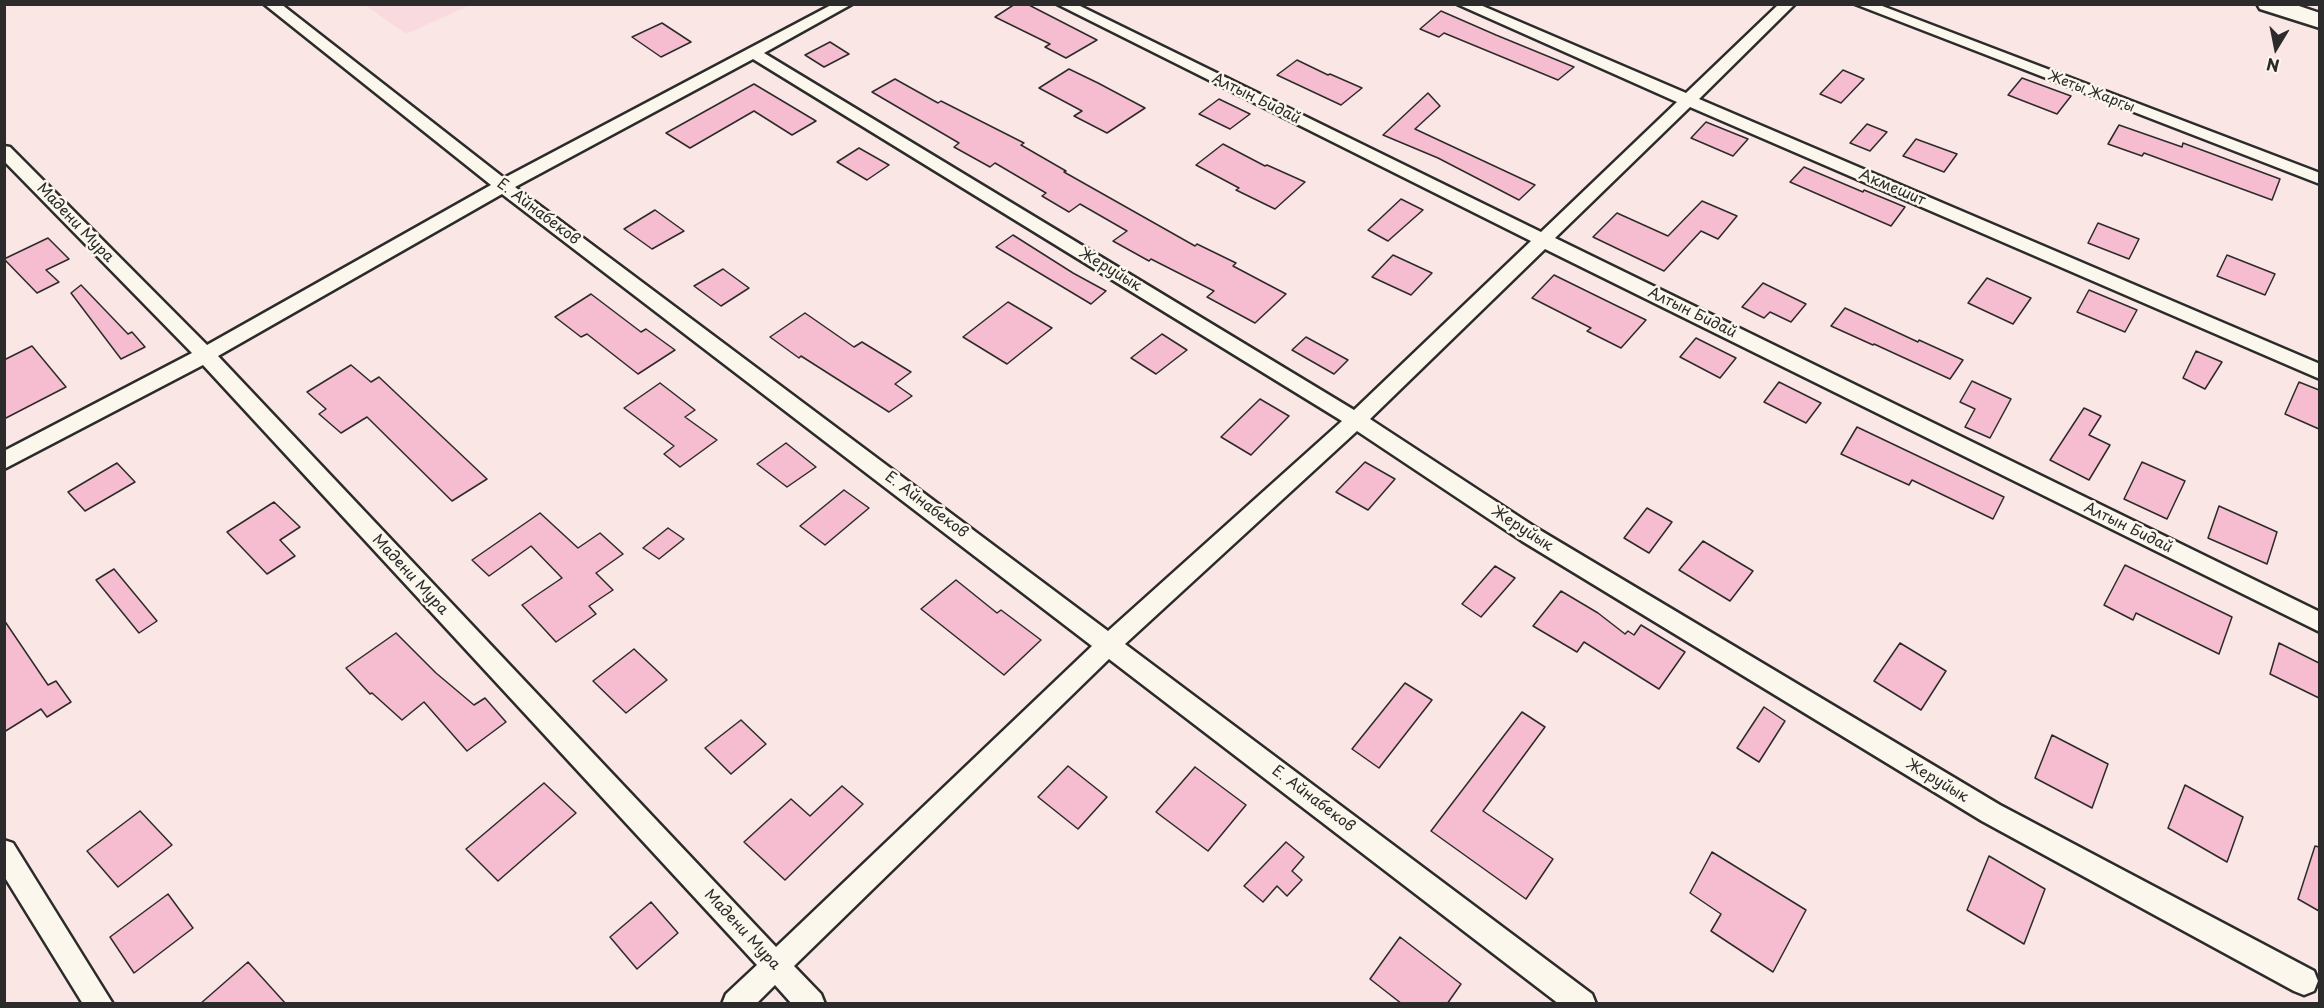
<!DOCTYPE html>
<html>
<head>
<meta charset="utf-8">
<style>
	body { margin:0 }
	#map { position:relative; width:2324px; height:1008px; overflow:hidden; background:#fae6e4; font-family:"Playpen Sans",sans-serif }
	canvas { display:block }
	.frame { position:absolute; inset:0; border:6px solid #2b2b2b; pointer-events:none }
	.north { position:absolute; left:2246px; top:18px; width:60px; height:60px; -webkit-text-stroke:4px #fbf7ec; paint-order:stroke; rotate:190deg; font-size:16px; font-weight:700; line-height:24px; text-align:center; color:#2b2b2b }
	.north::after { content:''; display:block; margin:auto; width:21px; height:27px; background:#2b2b2b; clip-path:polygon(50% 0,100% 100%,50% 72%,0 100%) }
</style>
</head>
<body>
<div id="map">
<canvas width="2324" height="1008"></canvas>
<div class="frame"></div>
<div class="north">N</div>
</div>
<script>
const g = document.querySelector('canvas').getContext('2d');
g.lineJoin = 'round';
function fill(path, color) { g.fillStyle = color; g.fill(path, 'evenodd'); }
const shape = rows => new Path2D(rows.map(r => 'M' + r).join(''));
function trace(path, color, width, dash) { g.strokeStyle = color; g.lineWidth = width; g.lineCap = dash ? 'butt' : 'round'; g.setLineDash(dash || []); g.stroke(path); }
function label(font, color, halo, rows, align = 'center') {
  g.font = font + ' "Playpen Sans",sans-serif'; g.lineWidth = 5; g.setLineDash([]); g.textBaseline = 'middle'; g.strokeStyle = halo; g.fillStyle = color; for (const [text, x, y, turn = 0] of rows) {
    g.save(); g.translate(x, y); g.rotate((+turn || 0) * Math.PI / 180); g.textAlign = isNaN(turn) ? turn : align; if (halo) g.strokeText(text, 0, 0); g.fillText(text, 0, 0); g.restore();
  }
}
fill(shape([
	[365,5,470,5,406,34]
]), '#f9dade');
const building = shape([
	[1015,4,1027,4,1097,40,1066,58,1045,47,1050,44,995,17,1015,4],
	[1441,11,1496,35,1574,67,1558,80,1444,33,1439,37,1420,29,1441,11],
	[662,23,691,42,661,57,632,37,662,23],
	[830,42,849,54,824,67,805,55,830,42],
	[1297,60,1328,75,1330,74,1362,88,1341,105,1277,75,1297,60],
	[1069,69,1098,83,1145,108,1107,133,1074,116,1082,111,1039,88,1069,69],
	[1843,70,1864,79,1841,103,1820,94,1843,70],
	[2022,78,2071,96,2057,114,2008,95,2022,78],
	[895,79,938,103,941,101,1024,143,1021,145,1066,171,1064,172,1195,246,1197,244,1236,263,1233,266,1286,294,1255,323,1207,297,1214,291,1151,259,1149,261,1113,241,1127,231,1080,204,1069,212,1042,196,1046,193,995,163,990,167,954,147,959,143,872,92,895,79],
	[754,84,816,121,792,135,754,111,690,148,666,133,754,84],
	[1428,93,1440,106,1415,129,1535,185,1519,200,1438,158,1383,135,1428,93],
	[1219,99,1250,114,1230,129,1199,114,1219,99],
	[1706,122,1748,139,1733,156,1691,138,1706,122],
	[1867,124,1887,132,1870,151,1850,143,1867,124],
	[2119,125,2182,147,2183,143,2280,179,2272,200,2144,153,2142,156,2108,144,2119,125],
	[1916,139,1957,154,1944,172,1903,156,1916,139],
	[1223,144,1265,166,1267,165,1305,182,1275,209,1236,190,1239,188,1196,165,1223,144],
	[859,148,889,165,867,180,837,162,859,148],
	[1804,167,1863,192,1864,190,1905,207,1891,226,1790,182,1804,167],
	[1401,199,1423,210,1388,241,1368,230,1401,199],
	[1702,201,1737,216,1718,239,1701,231,1664,271,1593,237,1617,213,1668,236,1702,201],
	[655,210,684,231,652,249,624,229,655,210],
	[2098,223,2139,239,2129,259,2088,243,2098,223],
	[1013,235,1073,273,1106,291,1091,304,996,247,1013,235],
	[48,238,69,259,46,270,59,282,37,293,4,259,48,238],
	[1393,255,1432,273,1411,295,1372,277,1393,255],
	[2227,255,2275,274,2265,295,2217,276,2227,255],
	[723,269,749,288,721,306,694,286,723,269],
	[1554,275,1613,304,1646,320,1621,348,1587,331,1591,328,1532,298,1554,275],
	[1987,278,2031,298,2013,324,1968,303,1987,278],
	[1763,283,1806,304,1791,322,1770,312,1764,318,1742,307,1763,283],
	[81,285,128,334,132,332,145,347,121,359,71,293,81,285],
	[2089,290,2137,310,2125,332,2077,312,2089,290],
	[591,294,641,332,646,329,675,350,638,374,587,334,581,337,555,317,591,294],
	[1008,302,1052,328,1007,364,963,337,1008,302],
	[1845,308,1918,342,1919,340,1963,360,1950,379,1874,344,1873,345,1831,326,1845,308],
	[805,313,854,347,862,342,911,372,895,384,912,396,889,412,801,356,799,358,770,337,805,313],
	[1162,334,1187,350,1156,374,1131,358,1162,334],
	[1306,337,1348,360,1334,374,1292,350,1306,337],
	[1696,338,1736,358,1720,378,1680,357,1696,338],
	[32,346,66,387,4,419,4,360,32,346],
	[2196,351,2222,362,2205,389,2183,378,2196,351],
	[351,365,371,382,379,377,487,479,452,501,367,417,341,433,319,414,326,409,307,392,351,365],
	[1972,381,2011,399,1990,438,1965,427,1975,409,1960,402,1972,381],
	[1779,382,1821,403,1806,423,1764,402,1779,382],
	[2299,382,2319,390,2319,429,2285,414,2299,382],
	[660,383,695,410,685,417,717,440,680,467,664,454,674,446,624,408,660,383],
	[1260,399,1289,416,1251,455,1221,437,1260,399],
	[2084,408,2101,416,2089,435,2110,445,2089,480,2050,460,2084,408],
	[1857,427,2004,497,1993,519,1912,480,1909,485,1841,454,1857,427],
	[786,443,816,467,787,487,757,464,786,443],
	[1365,462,1395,479,1368,510,1336,492,1365,462],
	[2142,462,2185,481,2167,519,2124,499,2142,462],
	[117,463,135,482,85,511,68,492,117,463],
	[844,490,869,508,825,545,800,526,844,490],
	[274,502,300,527,280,540,295,556,267,574,227,532,274,502],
	[2219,506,2277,532,2267,564,2208,538,2219,506],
	[1647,508,1672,522,1649,553,1624,538,1647,508],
	[540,513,578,548,600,533,623,554,596,573,613,590,589,606,596,614,556,642,522,605,562,578,531,546,489,576,472,560,540,513],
	[668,528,684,539,659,559,643,548,668,528],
	[1703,541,1753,571,1730,601,1679,570,1703,541],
	[2125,565,2232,617,2219,654,2136,613,2133,620,2104,605,2125,565],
	[1495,566,1515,578,1481,617,1462,604,1495,566],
	[114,569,157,621,139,633,96,580,114,569],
	[956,580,997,613,1001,610,1041,640,1004,675,921,609,956,580],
	[1561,591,1598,613,1625,634,1628,631,1634,635,1641,625,1685,652,1659,689,1584,642,1577,652,1533,626,1561,591],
	[4,620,48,685,56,681,71,702,47,717,41,709,4,732,4,620],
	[396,633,436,673,474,705,485,698,506,722,467,751,424,702,402,720,372,693,370,694,346,668,396,633],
	[1900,643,1946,671,1921,710,1874,681,1900,643],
	[2279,643,2319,663,2319,698,2270,674,2279,643],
	[634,649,667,680,626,713,593,681,634,649],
	[1405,683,1432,700,1379,768,1352,749,1405,683],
	[1764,707,1785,721,1759,762,1737,748,1764,707],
	[1522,712,1545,727,1483,811,1553,859,1526,899,1431,831,1522,712],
	[741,720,766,744,731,774,705,748,741,720],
	[2052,735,2108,764,2092,808,2035,778,2052,735],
	[1068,766,1107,797,1078,829,1038,797,1068,766],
	[1195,767,1246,805,1208,851,1156,812,1195,767],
	[544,783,576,813,498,881,466,849,544,783],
	[2185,785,2243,817,2227,862,2168,828,2185,785],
	[842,786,863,804,785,880,744,842,791,799,810,816,842,786],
	[140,811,172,845,118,887,87,851,140,811],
	[1286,842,1304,857,1292,871,1302,880,1287,896,1277,886,1263,902,1244,886,1286,842],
	[2315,846,2319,847,2319,911,2298,899,2315,846],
	[1712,852,1806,910,1773,972,1711,931,1721,914,1690,893,1712,852],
	[1989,856,2045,889,2024,944,1967,910,1989,856],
	[168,894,193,928,134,973,110,937,168,894],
	[651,902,678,933,637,969,610,937,651,902],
	[1400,937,1461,984,1447,1004,1402,1004,1370,979,1400,937],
	[248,962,286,1004,200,1004,248,962]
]);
fill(building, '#f6bdd0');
trace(building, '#2b2b2b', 1.5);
const street = shape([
	[264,4,281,4,504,178,833,4,852,4,764,53,1354,410,1531,241,1057,4,1076,4,1541,232,1677,102,1457,4,1478,4,1686,93,1779,4,1795,4,1699,99,2320,364,2320,379,1690,107,1555,238,2320,612,2320,632,1545,249,1370,419,1538,529,2000,805,2314,971,2318,981,2314,991,2304,995,2294,991,1982,821,1522,541,1357,431,1125,644,1592,994,1596,1004,1559,1004,1109,659,794,966,821,994,825,1004,792,1004,775,985,756,1004,722,1004,726,994,757,965,203,365,4,469,4,451,192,353,4,161,4,146,10,147,207,345,491,185,264,4],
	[753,59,1342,421,1108,631,515,187,753,59],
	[502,194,1092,646,776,947,218,356,502,194],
	[1855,4,1877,4,2320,173,2320,184,1855,4],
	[4,840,13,843,113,1004,83,1004,4,876,4,840]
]);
const highway = shape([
	[2257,4,2293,4,2320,13,2320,28,2260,9,2257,4]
]);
trace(street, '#2b2b2b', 5);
trace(highway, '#2b2b2b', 5);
fill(street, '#fbf7ec');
fill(highway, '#fbf7ec');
label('14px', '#2b2b2b', '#fbf7ec', [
	["Жеты Жаргы",2091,92,21]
]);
label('15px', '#2b2b2b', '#fbf7ec', [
	["Алтын Бидай",1256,99,26],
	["Акмешит",1892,188,23],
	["Е. Айнабеков",538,212,37],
	["Мадени Мура",75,223,46],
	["Жеруйык",1110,270,31],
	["Алтын Бидай",1692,313,26],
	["Е. Айнабеков",926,505,37],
	["Алтын Бидай",2128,528,26],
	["Жеруйык",1522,529,33],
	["Мадени Мура",410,575,47],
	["Жеруйык",1937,781,31],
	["Е. Айнабеков",1313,799,37],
	["Мадени Мура",742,930,47]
]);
</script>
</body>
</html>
